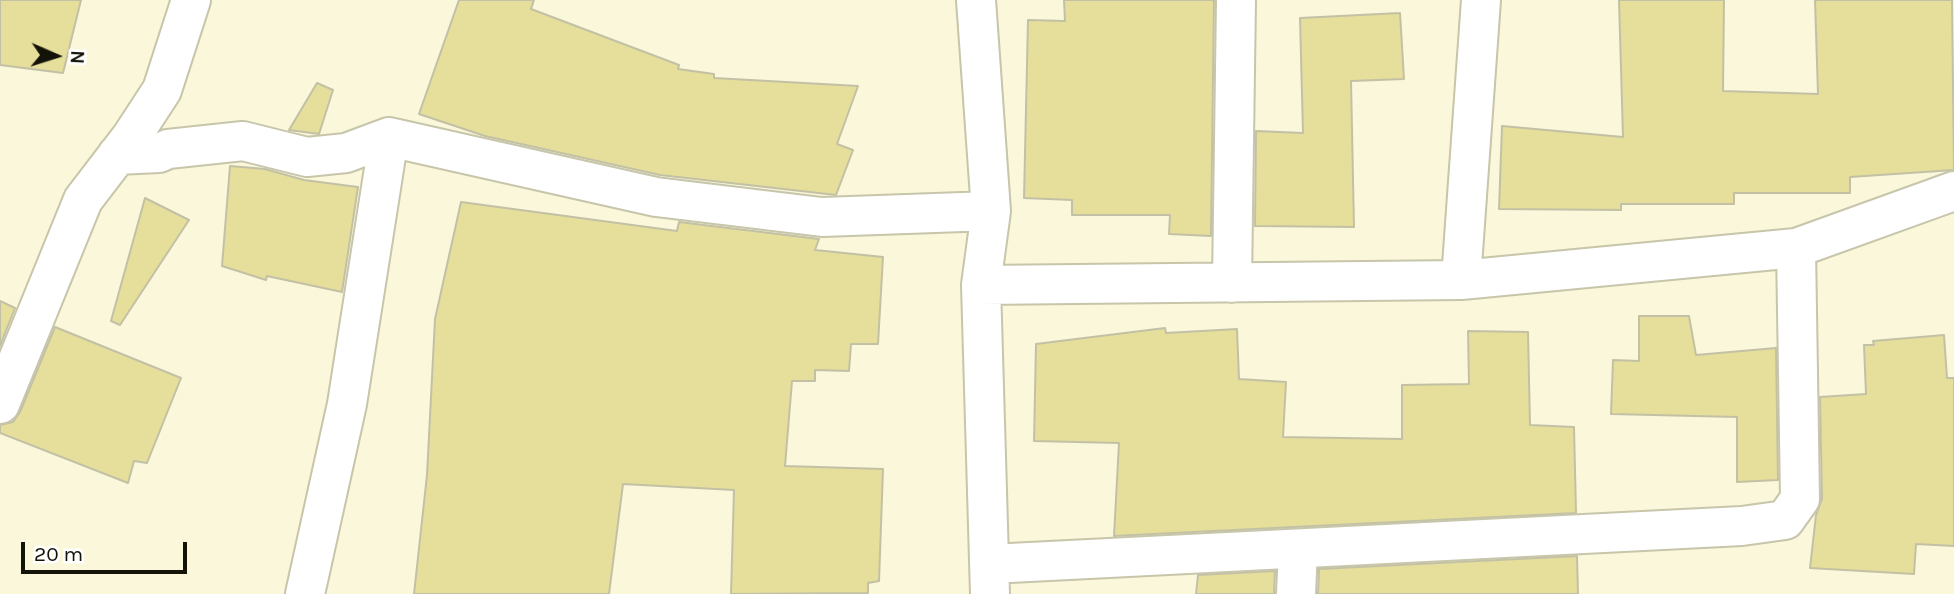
<!DOCTYPE html>
<html>
<head>
<meta charset="utf-8">
<style>
	body { margin:0 }
	#map { position:relative; width:1954px; height:594px; overflow:hidden; background:#faf7db; font-family:Karla,sans-serif }
	canvas { display:block }
	.north { position:absolute; left:21px; top:21px; width:70px; height:70px; -webkit-text-stroke:5px #fff; paint-order:stroke; rotate:93deg; font-size:19px; font-weight:700; line-height:28px; text-align:center; color:#141309 }
	.north::after { content:''; display:block; margin:auto; width:24px; height:32px; background:#141309; clip-path:polygon(50% 0,100% 100%,50% 72%,0 100%) }
	.scale { position:absolute; left:21px; top:542px; width:166px; height:32px; box-sizing:border-box; border:4px solid #141309; border-top:0; padding-left:9px; font-size:21px; line-height:24px; white-space:nowrap; color:#141309; -webkit-text-stroke:5px #fff; paint-order:stroke }
</style>
</head>
<body>
<div id="map">
<canvas width="1954" height="594"></canvas>
<div class="north">N</div>
<div class="scale">20 m</div>
</div>
<script>
const g = document.querySelector('canvas').getContext('2d');
g.lineJoin = 'round';
function fill(path, color) { g.fillStyle = color; g.fill(path, 'evenodd'); }
const shape = rows => new Path2D(rows.map(r => 'M' + r).join(''));
function trace(path, color, width, dash) { g.strokeStyle = color; g.lineWidth = width; g.lineCap = dash ? 'butt' : 'round'; g.setLineDash(dash || []); g.stroke(path); }
const building = shape([
	[0,0,81,0,63,73,0,65,0,0],
	[459,0,534,0,531,9,679,65,678,69,714,74,714,78,858,86,837,144,853,150,836,195,660,175,485,136,419,114,459,0],
	[1064,0,1214,0,1211,236,1169,234,1170,215,1072,215,1072,200,1024,198,1028,20,1065,21,1064,0],
	[1619,0,1724,0,1723,91,1818,94,1815,0,1952,0,1954,170,1850,177,1850,193,1734,193,1734,204,1621,204,1621,210,1499,209,1502,126,1623,137,1619,0],
	[1400,13,1404,79,1351,81,1354,227,1255,226,1256,131,1303,133,1300,18,1400,13],
	[317,83,333,90,319,134,289,130,317,83],
	[230,166,265,169,304,180,358,187,342,292,267,276,266,280,222,266,230,166],
	[145,198,189,220,120,325,111,321,145,198],
	[461,202,677,231,679,222,819,239,815,250,883,257,878,344,851,344,849,371,815,370,815,381,792,381,785,466,883,469,879,581,868,583,868,593,731,594,734,490,623,484,609,594,414,594,427,475,435,319,461,202],
	[0,301,15,308,0,346,0,301],
	[1639,316,1689,316,1696,355,1776,348,1778,480,1737,482,1737,417,1611,414,1613,360,1639,361,1639,316],
	[55,327,181,378,147,463,134,461,128,483,0,433,0,425,13,422,20,412,55,327],
	[1165,328,1166,333,1237,329,1239,379,1286,382,1283,437,1402,439,1402,385,1469,384,1468,331,1528,332,1530,425,1574,427,1576,513,1114,536,1119,443,1034,441,1036,344,1165,328],
	[1944,335,1947,378,1954,378,1954,546,1916,544,1914,574,1810,568,1816,515,1822,499,1820,397,1866,394,1864,345,1874,345,1873,341,1944,335],
	[1577,556,1578,594,1318,594,1319,569,1577,556],
	[1275,571,1274,594,1196,594,1198,575,1275,571]
]);
fill(building, '#e6de9b');
trace(building, '#c3c1a5', 2);
const minor = shape([
	[976,0,991,211,981,285,990,594],
	[117,155,159,153,168,149,243,141,307,157,346,153,389,137,656,197,822,217,991,211],
	[1461,280,1481,0],
	[1232,283,1236,0],
	[981,285,1461,280,1796,248,1954,191],
	[0,404,83,200,132,136,162,90,191,0],
	[990,564,1742,526,1785,520,1800,499,1796,248],
	[305,594,347,404,389,137],
	[1296,594,1298,549]
]);
trace(minor, '#c7c5aa', 42);
trace(minor, '#fff', 38);
</script>
</body>
</html>
